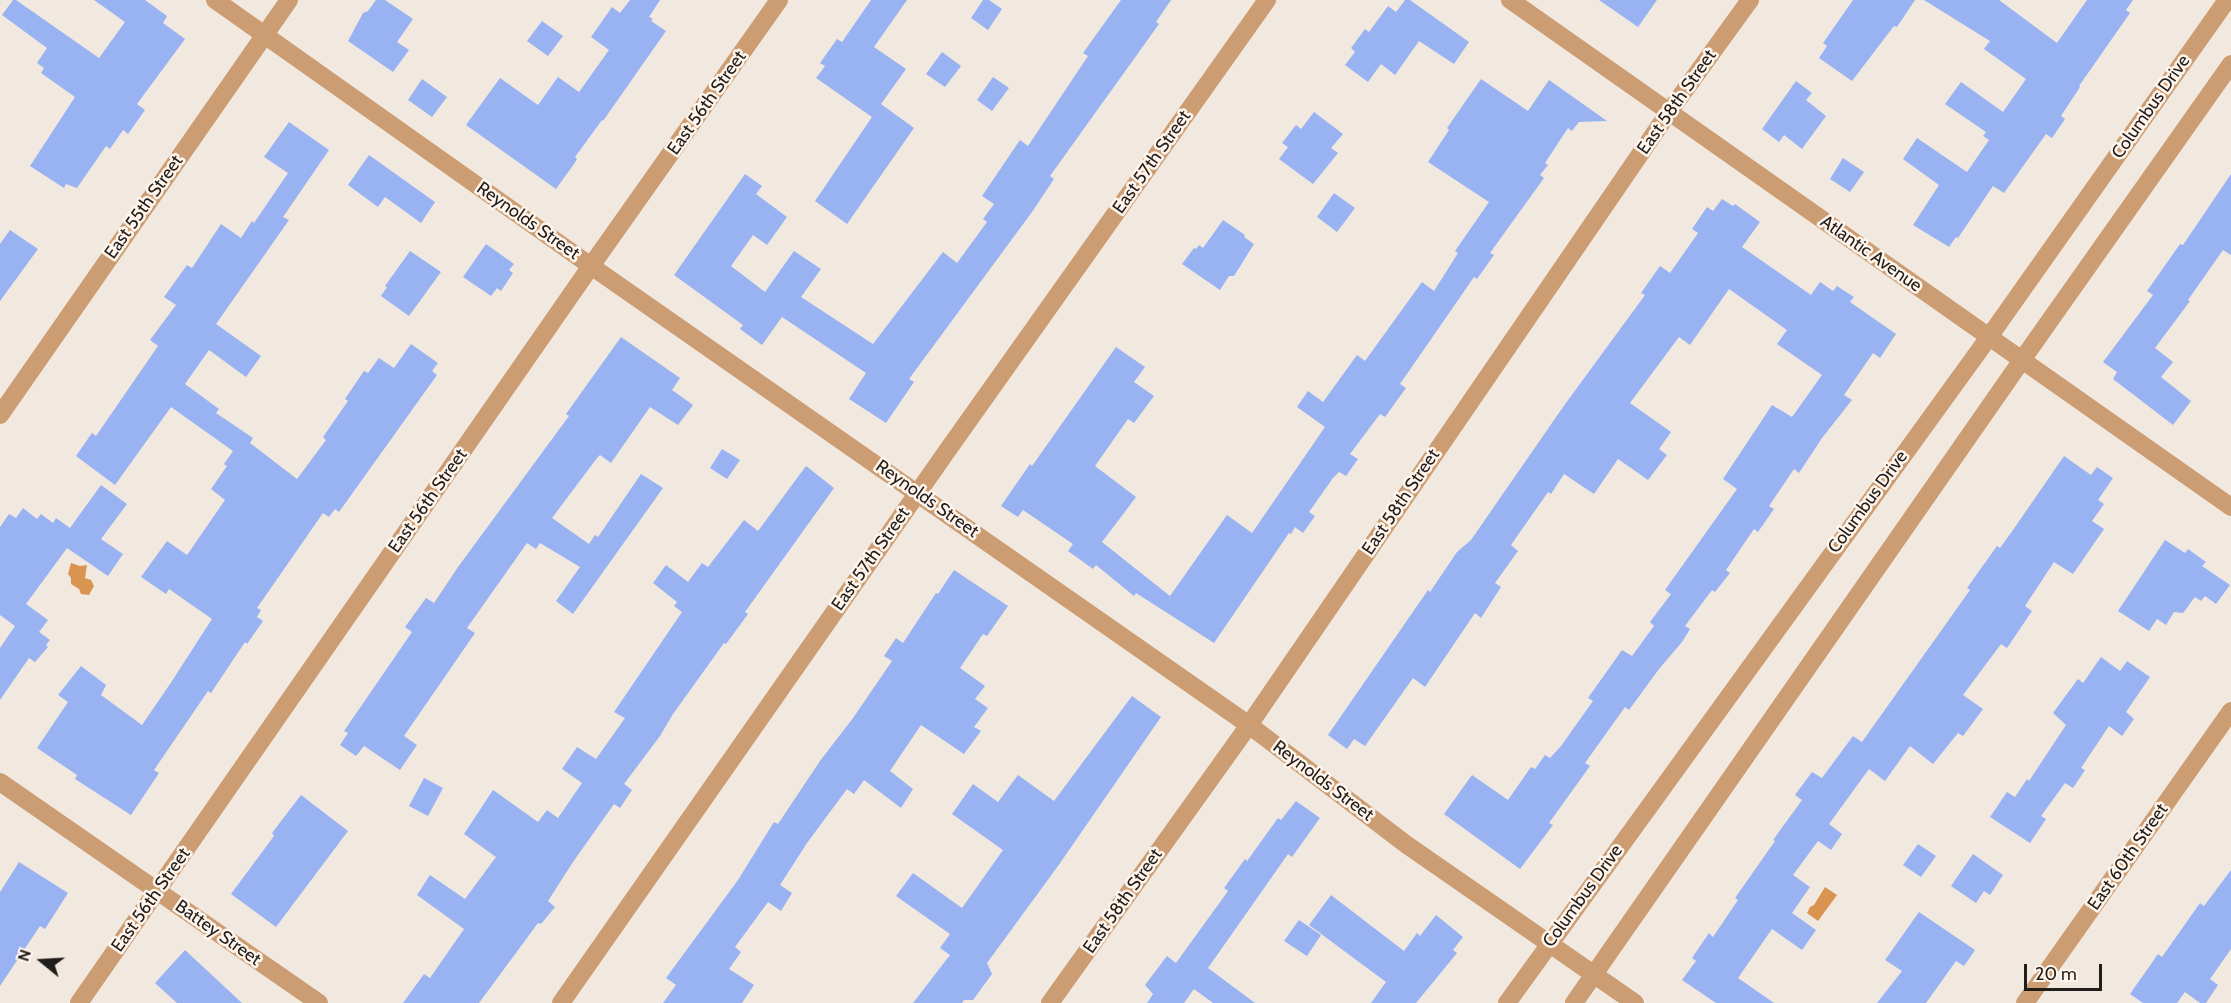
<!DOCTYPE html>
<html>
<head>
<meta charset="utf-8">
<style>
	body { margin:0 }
	#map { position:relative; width:2231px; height:1003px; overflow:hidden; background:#f1e8df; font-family:Cabin,sans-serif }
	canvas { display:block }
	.north { position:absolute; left:12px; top:931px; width:60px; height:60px; -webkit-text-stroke:4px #fff5ec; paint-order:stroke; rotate:288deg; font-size:16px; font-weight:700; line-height:24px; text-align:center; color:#201d1a }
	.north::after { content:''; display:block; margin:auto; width:21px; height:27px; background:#201d1a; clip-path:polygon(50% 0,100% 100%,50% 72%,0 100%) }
	.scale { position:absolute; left:2024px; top:964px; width:78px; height:27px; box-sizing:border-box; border:3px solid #201d1a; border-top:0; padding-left:8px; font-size:18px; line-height:21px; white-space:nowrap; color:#201d1a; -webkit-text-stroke:4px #fff5ec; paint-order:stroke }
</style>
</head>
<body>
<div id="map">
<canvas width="2231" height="1003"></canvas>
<div class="north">N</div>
<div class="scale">20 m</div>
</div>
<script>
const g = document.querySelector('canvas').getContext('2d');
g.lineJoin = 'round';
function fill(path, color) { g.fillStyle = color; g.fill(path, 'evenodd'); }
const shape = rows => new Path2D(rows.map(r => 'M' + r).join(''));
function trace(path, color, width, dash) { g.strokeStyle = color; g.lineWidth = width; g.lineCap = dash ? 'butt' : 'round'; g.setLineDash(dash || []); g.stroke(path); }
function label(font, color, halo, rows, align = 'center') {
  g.font = font + ' Cabin,sans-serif'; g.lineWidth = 5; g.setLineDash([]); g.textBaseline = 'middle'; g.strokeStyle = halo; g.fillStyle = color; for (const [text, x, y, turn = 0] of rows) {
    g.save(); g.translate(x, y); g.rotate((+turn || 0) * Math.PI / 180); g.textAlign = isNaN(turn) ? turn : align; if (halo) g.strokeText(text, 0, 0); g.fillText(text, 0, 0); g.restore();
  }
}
fill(shape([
	[71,563,80,566,87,565,85,578,91,580,94,586,89,595,81,594,79,589,71,584,71,578,68,574],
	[1825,887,1837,895,1818,921,1807,913,1810,907,1814,905]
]), '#d99550');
fill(shape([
	[13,0,16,0,99,58,125,22,94,0,145,0,167,16,163,23,185,39,137,104,145,110,128,134,123,130,110,149,106,146,77,188,66,184,64,188,30,166,75,97,41,73,44,68,37,63,47,48,2,15],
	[376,0,385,0,413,19,397,42,409,50,393,72,348,41,363,13,368,11],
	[630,0,660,0,649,17,653,19,651,21,666,31,603,121,602,120,575,157,577,159,574,164,556,189,466,125,500,78,538,105,558,77,579,92,609,50,591,37,612,7,620,13],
	[871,0,907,0,874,47,906,69,881,104,914,128,847,224,815,201,872,117,816,78,825,66,820,63,837,39,842,42],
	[983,0,989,0,1002,9,988,30,971,18],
	[1121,0,1171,0,1156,22,1159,24,1050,176,1054,179,1032,212,909,379,914,382,886,423,849,399,866,373,782,317,762,345,740,329,743,325,674,275,745,174,762,186,756,194,787,217,767,245,753,235,731,266,765,292,794,251,821,269,801,297,873,344,943,252,957,263,987,222,983,219,994,204,982,196,1020,140,1028,146,1088,56,1083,53],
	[1405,0,1410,0,1469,42,1454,64,1419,41,1395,75,1381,64,1368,82,1345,65,1355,52,1351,48,1365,29,1369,32,1388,6,1396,12],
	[1599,0,1657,0,1638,27],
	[1853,0,1915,0,1897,27,1894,26,1852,81,1819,58,1827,46,1823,43],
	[1924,0,1999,0,2057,43,2087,0,2133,0,2126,10,2130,13,2079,86,2080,87,2061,116,2065,119,2052,138,2046,134,2004,193,1993,186,1958,238,1956,237,1949,247,1913,225,1939,185,1903,159,1917,138,1967,172,1989,140,1983,136,1986,132,1945,104,1961,82,2003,112,2026,79,1984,49,1990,41],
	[542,21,563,36,548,56,527,41],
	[942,52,961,66,945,87,926,74],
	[993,77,1009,88,992,111,977,100],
	[422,79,447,97,432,117,408,100],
	[1481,79,1528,111,1549,80,1607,121,1579,122,1572,131,1568,128,1545,163,1548,165,1540,175,1544,178,1490,253,1494,255,1477,279,1474,277,1400,384,1406,388,1385,417,1380,414,1350,454,1358,459,1346,476,1339,472,1333,478,1309,512,1315,516,1303,533,1295,527,1291,534,1289,533,1214,643,1136,593,1134,596,1096,565,1093,569,1068,551,1073,544,1023,510,1018,517,1001,506,1030,464,1032,466,1116,347,1145,367,1134,382,1154,396,1134,423,1128,419,1095,466,1136,497,1102,542,1170,596,1227,515,1252,533,1325,427,1297,407,1308,391,1323,402,1357,355,1365,361,1422,282,1434,291,1458,253,1455,251,1489,202,1428,162,1449,130,1447,128],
	[1796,81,1812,93,1806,100,1826,116,1802,149,1784,135,1779,142,1762,129],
	[1314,112,1343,134,1331,148,1338,153,1313,184,1279,159,1288,147,1282,143,1296,125,1301,129],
	[289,122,329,150,283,217,289,220,216,324,261,356,246,377,209,350,185,384,219,409,216,413,253,438,250,443,297,479,326,440,323,437,348,401,345,399,364,371,368,373,379,358,394,368,411,344,438,363,432,371,437,375,339,512,335,509,329,517,323,513,257,608,261,610,257,617,263,621,247,644,245,642,211,693,208,691,154,770,159,773,131,815,75,779,77,775,37,748,68,702,58,695,81,666,106,685,101,695,142,725,172,681,212,619,169,589,166,594,141,577,167,541,187,555,225,500,211,489,227,466,224,464,233,451,171,407,115,485,76,456,92,433,96,436,158,346,150,340,176,305,164,297,187,265,192,268,221,224,241,238,252,221,254,223,288,173,264,157],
	[369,155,435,202,421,223,385,197,378,207,348,185],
	[1843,158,1864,172,1850,192,1830,179],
	[2231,174,2231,255,2223,250,2188,300,2190,301,2155,348,2173,362,2161,377,2191,401,2173,425,2113,379,2117,372,2103,362,2153,295,2147,291,2180,244,2183,245],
	[1334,193,1355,208,1337,232,1317,217],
	[1722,199,1733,206,1735,204,1760,222,1742,247,1811,295,1820,282,1833,291,1837,286,1854,297,1850,302,1896,334,1880,358,1873,353,1844,395,1852,400,1822,438,1799,473,1794,469,1769,506,1774,509,1758,532,1754,529,1726,570,1730,573,1715,592,1712,590,1685,626,1690,629,1682,642,1659,669,1629,710,1625,707,1585,763,1590,766,1549,823,1553,825,1520,869,1444,814,1472,775,1508,800,1531,767,1535,769,1545,755,1550,758,1561,746,1593,701,1588,698,1622,650,1632,656,1654,626,1650,622,1671,594,1665,590,1737,489,1723,479,1772,405,1792,417,1822,375,1777,344,1787,330,1729,289,1690,345,1679,337,1630,403,1671,432,1659,449,1667,455,1648,480,1618,459,1594,494,1564,474,1551,494,1548,492,1511,545,1518,551,1495,583,1501,587,1481,618,1475,613,1425,687,1413,678,1365,746,1354,739,1347,749,1328,735,1428,590,1430,592,1457,552,1471,540,1563,407,1645,295,1641,293,1660,266,1670,273,1698,233,1692,229,1707,207,1713,211],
	[1223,220,1245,235,1244,237,1254,244,1234,276,1229,276,1220,290,1182,264,1194,248,1196,249,1199,245,1203,248],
	[10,230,38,249,0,301,0,244],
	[486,244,514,264,509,270,513,273,501,291,497,288,491,296,463,277],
	[410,251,441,272,409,316,381,296,387,287,385,286],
	[621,337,680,378,672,390,693,405,678,425,650,407,611,463,600,455,597,458,552,518,589,544,595,535,598,537,641,474,663,488,573,614,556,601,580,567,540,543,536,549,527,543,467,628,475,633,404,736,417,745,400,770,364,746,356,756,340,745,348,733,344,731,412,632,405,627,426,598,434,603,458,567,569,416,566,414],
	[722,449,740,460,727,479,710,468],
	[2064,456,2091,475,2097,467,2113,478,2098,500,2104,504,2092,521,2104,529,2073,574,2054,562,2025,606,2032,611,2007,648,2001,644,1963,695,1983,709,1963,736,1958,733,1933,764,1910,746,1885,781,1869,769,1829,824,1842,834,1831,850,1818,841,1793,875,1810,887,1792,913,1816,930,1802,950,1772,929,1738,978,1774,1003,1716,1003,1682,980,1696,961,1692,958,1709,933,1713,937,1738,900,1735,898,1775,841,1773,840,1802,800,1795,795,1812,772,1822,778,1853,736,1862,742,1970,590,1967,588,1997,546,2000,548,2013,530],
	[806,466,834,488,745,612,748,614,726,644,724,643,673,714,660,736,624,784,632,790,620,808,614,804,573,862,548,901,555,907,541,924,538,923,479,1003,403,1003,424,974,430,978,464,929,417,895,430,875,465,899,496,857,464,834,493,790,538,822,547,810,558,818,582,783,562,769,577,747,596,759,625,718,614,712,682,612,674,606,677,602,653,583,666,565,688,582,702,563,708,567,744,520,758,531],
	[101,485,127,504,101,539,123,554,108,576,67,548,26,604,48,620,39,632,50,640,46,645,48,647,35,662,29,658,0,700,0,648,15,626,0,615,0,527,9,514,16,518,23,508,37,519,41,514,53,523,56,518,70,528],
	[2165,540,2185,553,2188,549,2206,562,2202,566,2230,585,2216,604,2205,596,2201,601,2195,597,2183,613,2174,612,2166,625,2157,619,2149,631,2118,611],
	[954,570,1008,606,987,636,983,634,960,668,985,686,975,699,988,708,974,727,981,731,964,754,921,725,890,771,913,789,901,808,864,780,854,794,847,789,807,843,780,885,792,893,781,911,768,902,735,947,741,952,729,969,754,985,742,1003,663,1003,676,985,666,978,738,880,774,822,778,824,820,761,853,718,892,661,884,656,896,638,903,643,936,593,938,594],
	[2101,657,2120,671,2127,661,2150,677,2126,712,2134,719,2122,736,2109,726,2081,768,2085,770,2073,788,2065,783,2041,816,2046,819,2030,843,1990,817,2007,792,2015,797,2027,779,2029,781,2066,725,2053,713,2078,679,2083,683],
	[1132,696,1161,717,1058,866,987,963,992,974,973,1000,964,1000,962,1003,913,1003,950,955,940,948,950,934,896,896,913,873,962,908,1003,850,952,814,973,784,998,802,1018,775,1054,801],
	[424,778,443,788,428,816,409,806],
	[301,795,348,831,276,927,231,894,274,836,272,833],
	[1296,801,1320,818,1292,857,1288,854,1208,968,1255,1003,1213,1003,1194,989,1184,1003,1147,1003,1153,994,1145,985,1167,956,1176,963,1228,891,1224,888,1245,859,1247,861,1278,818,1281,820],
	[1918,844,1936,856,1921,877,1903,865],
	[1973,854,2003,875,1990,895,1984,891,1976,903,1951,886],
	[19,862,68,893,45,929,40,926,0,986,0,892],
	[2231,870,2231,949,2210,979,2218,985,2206,1003,2200,1003,2185,992,2177,1003,2143,1003,2130,994,2158,954,2162,957,2200,903,2204,906],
	[1331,895,1404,951,1417,933,1420,936,1436,915,1463,937,1453,950,1457,953,1416,1003,1371,1003,1386,982,1309,925],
	[1919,912,1975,950,1964,966,1956,961,1926,1003,1877,1003,1902,971,1885,960],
	[1299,920,1321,935,1307,956,1284,941],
	[185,950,242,1003,177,1003,155,983]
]), '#99b3f2');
trace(shape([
	[1510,0,2231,507],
	[0,415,289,0],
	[0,782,319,1003],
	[79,1003,591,266,779,0],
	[561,1003,947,451,1267,0],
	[1050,1003,1249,725,1669,112,1750,0],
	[2025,1003,2231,711]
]), '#cc9d72', 18);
trace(shape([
	[215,0,591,266,1249,725,1407,845,1635,1003],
	[1507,1003,1989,337,2227,0],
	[1574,1003,2022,360,2231,64]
]), '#cc9d72', 18);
label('18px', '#201d1a', '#fff5ec', [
	["East 58th Street",1677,102,-55],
	["East 56th Street",707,103,-55],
	["Columbus Drive",2151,107,-55],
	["East 57th Street",1152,162,-55],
	["East 55th Street",144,207,-55],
	["Reynolds Street",528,221,35],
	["Atlantic Avenue",1871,254,35],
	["Reynolds Street",927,499,35],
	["East 56th Street",428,501,-55],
	["East 58th Street",1401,502,-56],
	["Columbus Drive",1868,502,-54],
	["East 57th Street",871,559,-55],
	["Reynolds Street",1323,781,37],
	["East 60th Street",2128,857,-55],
	["Columbus Drive",1583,896,-54],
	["East 56th Street",151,900,-55],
	["East 58th Street",1123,901,-55],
	["Battey Street",218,933,35]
]);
</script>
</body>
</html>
